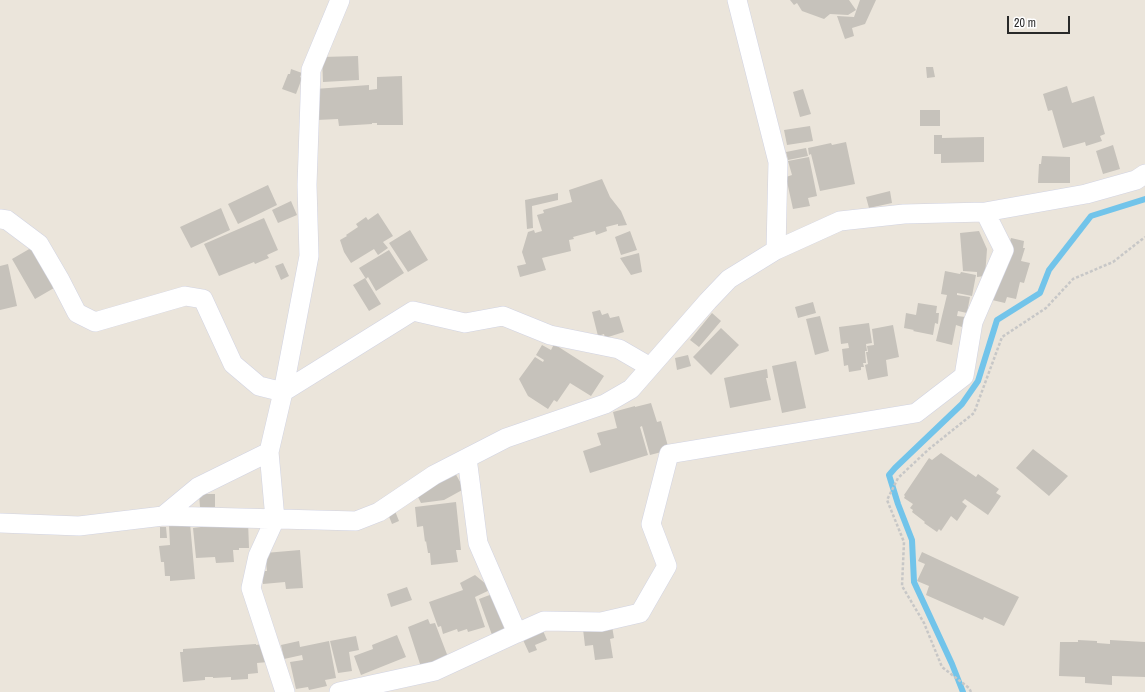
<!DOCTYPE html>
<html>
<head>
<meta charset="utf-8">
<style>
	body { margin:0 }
	#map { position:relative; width:1145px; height:692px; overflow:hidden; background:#ebe5db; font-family:"Archivo Narrow",sans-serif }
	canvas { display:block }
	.scale { position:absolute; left:1007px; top:16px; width:63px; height:18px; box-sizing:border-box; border:2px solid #292929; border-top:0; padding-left:5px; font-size:12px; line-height:14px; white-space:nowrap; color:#292929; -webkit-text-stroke:3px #fff; paint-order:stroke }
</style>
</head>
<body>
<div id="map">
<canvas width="1145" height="692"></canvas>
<div class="scale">20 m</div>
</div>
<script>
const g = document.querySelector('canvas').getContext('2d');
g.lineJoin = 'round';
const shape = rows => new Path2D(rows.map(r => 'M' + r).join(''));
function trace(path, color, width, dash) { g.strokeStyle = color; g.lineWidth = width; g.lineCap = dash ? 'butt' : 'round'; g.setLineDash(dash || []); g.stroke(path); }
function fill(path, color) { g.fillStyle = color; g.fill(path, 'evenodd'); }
trace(shape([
	[963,692,952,664,914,582,912,540,898,504,889,475,895,468,962,404,978,381,997,320,1040,293,1049,270,1091,216,1145,199]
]), '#72c4ea', 6);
fill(shape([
	[790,0,849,0,856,10,848,15,830,14,824,19,802,11,797,3,794,5],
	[860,0,876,0,865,24,852,28,854,36,845,39,837,16,854,17],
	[358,56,359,80,323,82,322,57],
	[926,67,933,67,935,77,927,78],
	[291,69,302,73,300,77,302,78,296,94,282,89,288,74,290,74],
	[402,76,403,125,377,125,377,123,372,123,372,124,339,126,338,119,317,120,315,89,369,85,369,90,377,89,377,77],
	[1067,86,1072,103,1094,96,1105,134,1100,136,1102,141,1086,146,1085,142,1063,148,1052,110,1048,111,1043,94],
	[803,89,811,114,800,117,793,92],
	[920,110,940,110,940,126,920,126],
	[810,126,813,141,787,145,784,130],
	[934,135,942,135,942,138,984,137,984,162,941,163,941,154,934,154],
	[846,142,855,184,820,191,811,154,809,155,808,148,831,143,832,145],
	[1113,145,1120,169,1103,174,1096,151],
	[806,148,808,156,788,160,786,152],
	[1042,156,1070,157,1070,183,1038,183,1039,164,1041,164],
	[809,157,817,196,808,198,810,206,793,209,786,177,792,175,788,161],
	[602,179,610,197,621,211,627,225,618,226,618,224,606,227,607,231,596,235,595,231,573,237,574,239,569,240,571,251,542,258,546,270,520,277,517,266,526,264,522,252,528,232,534,230,535,233,542,231,537,215,544,213,543,210,572,202,569,190],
	[268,185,277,205,238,224,228,204],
	[890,191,892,203,869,208,866,197],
	[558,193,558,200,532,206,533,228,527,229,525,200],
	[291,201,297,215,278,223,272,210],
	[221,208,230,230,191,248,180,227],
	[378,213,393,236,383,242,388,248,378,255,374,249,351,263,344,252,340,240,347,236,346,235,358,227,356,224,366,217,368,220],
	[264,218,278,250,267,255,269,258,255,264,254,262,219,276,204,244],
	[410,230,428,260,408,272,389,243],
	[630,231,637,250,621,255,615,237],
	[979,231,987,249,985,276,977,277,977,272,963,271,960,233],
	[1011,238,1024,241,1023,248,1025,248,1021,261,1030,263,1024,283,1020,282,1016,299,1007,297,1005,303,992,300],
	[31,248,54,288,35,299,12,259],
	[389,250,404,273,376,291,368,277,366,279,359,268],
	[639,253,642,272,631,275,620,258],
	[283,263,289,276,281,280,275,266],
	[8,264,17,306,0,310,0,266],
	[945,271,960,274,961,272,976,275,972,296,957,293,957,295,970,297,967,313,958,311,957,316,965,317,962,327,956,325,952,345,936,341,947,295,941,294],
	[365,278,381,304,369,311,353,285],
	[813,302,816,313,798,318,795,307],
	[918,303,937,306,936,313,939,313,938,324,935,323,933,335,913,331,914,330,904,328,906,313,916,315],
	[600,310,602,315,608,313,610,318,619,316,624,332,605,338,604,334,598,336,592,312],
	[712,313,721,321,699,347,690,340],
	[820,316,829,351,815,355,806,319],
	[869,323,872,343,866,344,867,351,865,351,866,363,863,363,864,367,861,367,861,370,849,372,848,365,844,366,842,349,849,348,848,343,841,344,839,327],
	[893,325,899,357,886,360,888,376,868,380,865,365,868,364,866,352,868,352,867,346,874,345,872,329],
	[721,328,739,345,711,375,693,357],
	[554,344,604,376,591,396,570,383,557,402,554,400,548,409,528,396,519,379,535,357,543,362,544,360,536,355,542,345,551,350],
	[688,355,691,366,677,370,675,358],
	[796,361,806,408,782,413,772,366],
	[767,369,768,378,766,378,771,400,730,408,724,378],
	[651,403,657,422,661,421,669,450,650,455,642,426,640,427,648,455,590,473,583,451,601,445,597,433,617,428,613,412,635,406,635,407],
	[1033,449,1068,476,1049,496,1016,468],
	[941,453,976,477,978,474,999,489,996,493,1001,496,988,515,965,499,962,502,967,506,957,521,951,516,941,531,939,529,937,532,924,523,925,522,912,512,913,510,910,508,913,504,904,498,905,496,904,495,929,458,932,460],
	[454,471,464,489,444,500,421,503,415,491],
	[199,494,215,494,215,507,200,507],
	[456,502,461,550,456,550,458,562,431,565,430,553,428,553,426,541,425,542,423,526,417,527,415,507],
	[395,511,399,521,392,524,388,514],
	[248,521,249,548,239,548,239,550,233,550,234,562,216,563,215,557,196,558,193,528],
	[190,523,195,579,170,581,170,576,165,576,164,562,161,562,159,546,170,545,169,525],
	[160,527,166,527,167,538,160,538],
	[300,550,303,588,286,589,285,582,263,584,262,571,267,571,265,553],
	[922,552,1019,597,1004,626,984,617,983,620,926,595,929,586,917,581,925,564,918,561],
	[475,575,492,589,475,597,485,627,468,632,467,629,458,632,457,629,443,634,441,626,438,627,429,602,463,590,460,583],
	[407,587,412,600,391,607,387,594],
	[495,593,508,630,492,635,479,599],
	[428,619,430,624,435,623,448,657,421,667,408,627],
	[541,626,547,640,535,645,537,650,529,653,523,640],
	[612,626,614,638,610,639,613,658,595,660,593,645,585,646,583,629],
	[397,635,406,657,361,675,354,656,373,649,372,645],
	[356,636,359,650,349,652,352,671,338,673,330,641],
	[1078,640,1097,641,1097,643,1110,644,1110,640,1145,642,1145,677,1112,676,1112,685,1085,683,1085,677,1059,676,1060,642,1078,642],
	[299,641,300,647,329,641,336,678,325,680,327,686,309,690,308,687,296,689,290,662,303,660,302,655,284,659,281,645],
	[256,644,256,645,262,644,268,662,257,663,258,673,248,674,248,679,231,680,231,677,213,678,213,677,205,677,205,680,183,682,180,652,183,652,183,649]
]), '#c6c2bb');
const minor = shape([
	[737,0,778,162,776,250],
	[0,219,7,220,39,244,60,280,77,313,95,322,185,296,203,299,233,364,259,386,283,392,413,311,465,323,503,316,550,335,619,349,650,367],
	[269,452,275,519,258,556,251,588,285,692],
	[163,516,198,487,269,452,283,392,309,256,307,185,311,70,340,0],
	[0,523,79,526,163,516,356,521,379,512,434,475,506,438,605,404,631,389,708,301,729,279,776,250,840,221,904,214,985,212,1086,194,1136,180,1145,174],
	[517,633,544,621,601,622,640,613,667,566,651,524,669,454,916,413,964,376,973,322,1004,250,985,212],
	[339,692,435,671,517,633,478,543,467,458]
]);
trace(minor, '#d1d3e2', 20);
trace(shape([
	[971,692,969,688,942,667,924,623,902,586,904,542,887,500,898,478,929,449,974,413,1002,337,1046,308,1073,279,1113,262,1145,237]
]), '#c7c7c7', 2.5, [3, 2]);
trace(minor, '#fff', 19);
</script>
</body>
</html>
